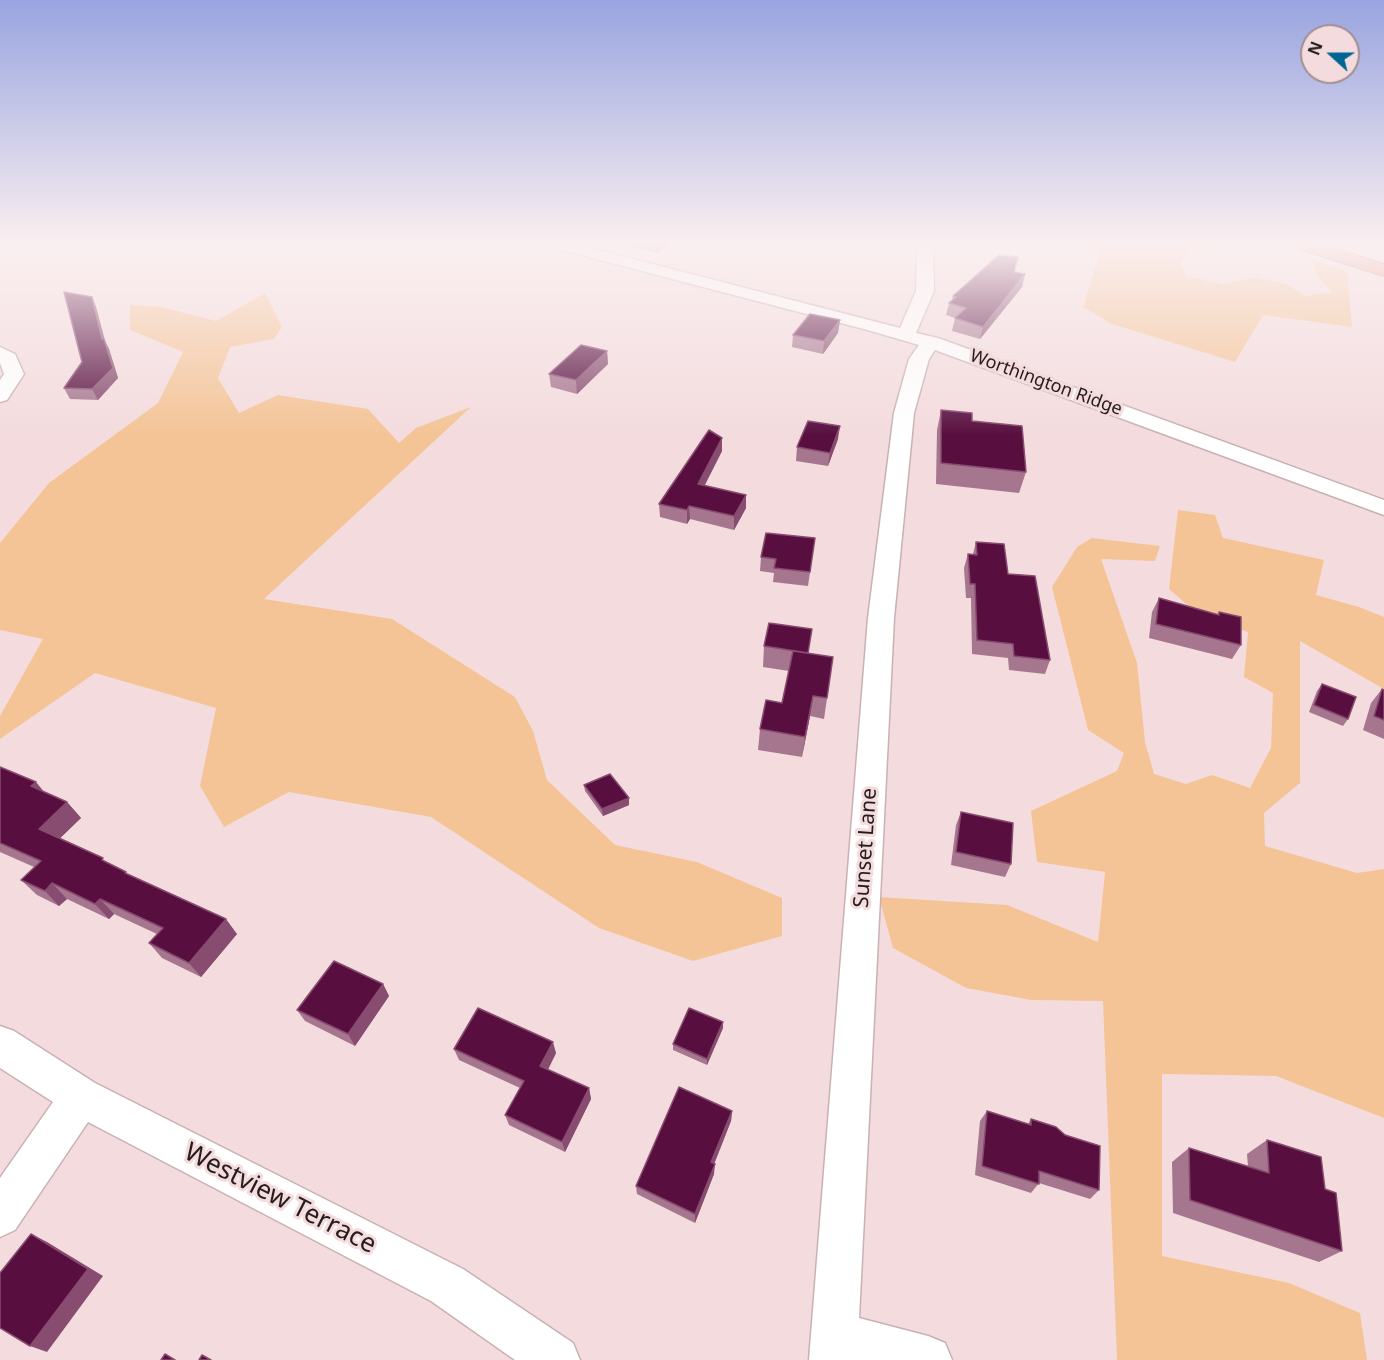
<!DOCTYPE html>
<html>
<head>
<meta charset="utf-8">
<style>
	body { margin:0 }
	#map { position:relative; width:1384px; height:1360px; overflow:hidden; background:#f4dcde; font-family:"Noto Sans",sans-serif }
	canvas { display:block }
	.north { position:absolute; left:1300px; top:24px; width:60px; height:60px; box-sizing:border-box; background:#f4dcde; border:2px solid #a18f91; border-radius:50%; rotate:291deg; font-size:16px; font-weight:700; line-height:24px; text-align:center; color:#251c1d }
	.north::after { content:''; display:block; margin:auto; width:21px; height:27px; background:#006593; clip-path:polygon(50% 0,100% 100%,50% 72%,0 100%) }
</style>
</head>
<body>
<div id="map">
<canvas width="1384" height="1360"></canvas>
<div class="north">N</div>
</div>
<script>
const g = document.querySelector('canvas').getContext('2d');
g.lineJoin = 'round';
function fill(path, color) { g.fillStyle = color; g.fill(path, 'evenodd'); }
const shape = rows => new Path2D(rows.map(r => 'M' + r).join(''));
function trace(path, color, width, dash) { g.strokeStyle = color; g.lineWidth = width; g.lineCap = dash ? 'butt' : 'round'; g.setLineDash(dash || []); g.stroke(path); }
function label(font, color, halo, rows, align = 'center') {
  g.font = font + ' "Noto Sans",sans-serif'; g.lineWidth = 6; g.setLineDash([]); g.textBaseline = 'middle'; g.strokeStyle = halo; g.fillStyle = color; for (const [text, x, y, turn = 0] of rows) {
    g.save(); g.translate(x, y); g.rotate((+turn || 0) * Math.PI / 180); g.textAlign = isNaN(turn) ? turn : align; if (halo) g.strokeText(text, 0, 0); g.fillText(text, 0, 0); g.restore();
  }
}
fill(shape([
	[1102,245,1219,245,1214,248,1189,250,1181,262,1187,277,1223,284,1255,278,1287,284,1305,296,1332,292,1317,275,1311,259,1347,271,1352,327,1263,315,1235,362,1112,324,1083,307],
	[265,293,282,327,274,339,230,347,218,378,239,413,278,395,368,409,399,443,416,428,471,407,264,599,392,619,515,697,533,731,547,780,615,845,697,862,782,898,782,936,693,961,599,928,431,817,289,792,224,827,200,786,216,708,95,673,0,739,0,716,43,639,0,630,0,543,49,483,158,403,183,352,130,330,130,305,161,307,216,321],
	[1178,510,1215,515,1223,538,1324,560,1316,595,1359,607,1384,617,1384,689,1300,641,1300,783,1264,813,1265,846,1357,873,1384,869,1384,1118,1276,1076,1162,1074,1162,1256,1289,1283,1360,1313,1367,1360,1117,1360,1103,1001,1031,1000,966,988,893,948,879,897,1007,905,1098,942,1105,872,1037,862,1031,811,1117,771,1124,753,1088,730,1052,587,1077,547,1092,538,1160,546,1155,561,1101,559,1137,663,1145,742,1154,774,1186,784,1212,775,1250,788,1271,748,1273,693,1244,677,1248,632,1198,614,1169,589]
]), '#f4c496');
const minor = shape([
	[552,245,579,245,900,328,916,291,917,245,933,245,934,291,916,333,938,338,1384,500,1384,515,935,350,929,359,914,413,894,618,859,1318,928,1336,945,1343,952,1360,809,1360,868,618,894,413,909,359,919,345,864,329,554,248,552,245],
	[0,347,15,354,24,374,7,400,0,402,0,380,4,374,0,363,0,347],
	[0,1026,14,1031,95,1083,463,1269,573,1343,580,1360,515,1360,431,1301,88,1122,15,1230,0,1237,0,1178,53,1102,0,1068,0,1026]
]);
const highway = shape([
	[1297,245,1325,245,1384,264,1384,276,1299,249,1297,245]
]);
trace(minor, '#c9b1b3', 3);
trace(highway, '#a06858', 2);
fill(minor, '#fff');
fill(highway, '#e29177');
fill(shape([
	[623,245,668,245,657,253],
	[1015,272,1025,274,1022,287,980,339,952,331,955,318,946,315,949,303,952,300,953,296],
	[92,297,96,307,105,341,109,349,118,378,98,400,70,399,64,388,82,362],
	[840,320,838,333,823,354,792,347,793,335],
	[607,351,608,364,577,394,551,387,549,374],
	[941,410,972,421,1026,472,1019,493,936,484,937,430],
	[722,438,722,451,705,485,746,508,734,530,690,519,687,524,660,517,659,504],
	[838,439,828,466,796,461,797,447],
	[815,538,808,586,773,582,774,573,760,571,761,557],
	[976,542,1008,574,1050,660,1045,674,1009,670,1008,658,972,654,971,598,966,598,964,568,968,554,973,554],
	[1159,598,1218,615,1219,612,1241,645,1232,659,1149,638,1152,612],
	[769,623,809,654,833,657,824,719,810,716,802,757,758,750,760,729,782,703,789,671,763,667,764,646],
	[1322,684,1348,719,1343,726,1309,712,1317,691],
	[1382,689,1384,690,1384,739,1363,730,1371,703],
	[0,767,44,792,67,802,81,818,60,838,107,863,237,934,201,977,162,958,149,943,157,934,114,914,109,919,67,899,59,906,37,895,21,880,34,867,0,852],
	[584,785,629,805,603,816,585,791],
	[961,812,1011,864,1005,877,951,865,956,825],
	[383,984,389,996,355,1046,305,1021,297,1010],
	[723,1028,707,1065,673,1050,673,1044],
	[454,1049,556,1053,548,1070,589,1088,591,1099,565,1152,509,1125,505,1115,520,1088,459,1060],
	[732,1111,731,1121,714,1164,714,1174,695,1223,637,1194,636,1186],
	[987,1111,1028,1124,1031,1119,1099,1190,1090,1199,1039,1183,1031,1193,975,1175,980,1121],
	[1267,1140,1325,1189,1342,1251,1319,1262,1173,1213,1172,1162,1189,1148,1248,1167,1247,1154]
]), '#a6768f');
fill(shape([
	[656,245,668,245,657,253],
	[1025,274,1022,287,980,339,983,327],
	[92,297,96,307,105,341,109,349,118,378,98,400,92,389,102,339],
	[840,320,838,333,823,354,824,341],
	[607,351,608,364,577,394,576,380],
	[840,426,838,439,828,466,830,453],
	[722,438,722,451,698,498,698,484],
	[746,495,746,508,734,530,734,516],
	[689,506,690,519,687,524,687,510],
	[813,696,810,716,802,757,805,737],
	[36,782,49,798,31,786],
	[629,798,629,805,603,816,602,809],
	[67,802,81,818,53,845,39,829],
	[52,883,67,899,59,906,45,891],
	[100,899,114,914,109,919,95,904],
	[226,919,237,934,201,977,189,963],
	[383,984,389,996,355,1046,348,1034],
	[723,1022,723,1028,707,1065,707,1059],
	[553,1042,556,1053,544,1077,540,1066],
	[589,1088,591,1099,565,1152,562,1142],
	[732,1111,731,1121,711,1172,711,1162],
	[715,1164,714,1174,695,1223,695,1214],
	[31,1234,47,1242,103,1276,47,1352,30,1346]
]), '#874c6f');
const building = shape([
	[999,255,1018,257,1014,272,1025,274,983,327,955,318,966,308,949,303,956,297,953,296,999,255],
	[64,292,92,297,102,339,104,339,113,368,92,389,64,388,82,362,64,292],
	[810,314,840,320,824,341,793,335,810,314],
	[581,345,607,351,576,380,549,374,581,345],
	[941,410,972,413,972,421,1022,426,1026,472,941,463,941,410],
	[808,421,840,426,830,453,797,447,808,421],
	[709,430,722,438,698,484,746,495,734,516,689,506,687,510,659,504,709,430],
	[766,533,815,538,810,572,774,568,776,559,761,557,766,533],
	[976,542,1004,544,1008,574,1035,576,1050,660,1014,656,1013,644,977,640,975,584,970,584,968,554,977,555,976,542],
	[1159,598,1219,615,1219,612,1241,617,1241,645,1156,624,1159,598],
	[769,623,812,629,808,653,764,646,769,623],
	[793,651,833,657,827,698,813,696,805,737,760,729,766,700,782,703,793,651],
	[1322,684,1356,697,1348,719,1314,705,1322,684],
	[1382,689,1384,690,1384,720,1374,716,1382,689],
	[0,767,36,782,31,786,67,802,39,829,103,858,102,860,126,872,125,873,226,919,189,963,149,943,163,928,100,899,95,904,52,883,45,891,21,880,41,861,0,843,0,767],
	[610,774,629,798,602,809,584,785,610,774],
	[961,812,1013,823,1011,864,956,852,961,812],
	[334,961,383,984,348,1034,297,1010,334,961],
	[478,1008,553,1042,540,1066,589,1088,562,1142,505,1115,524,1081,454,1049,478,1008],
	[689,1008,723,1022,707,1059,673,1044,689,1008],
	[679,1087,732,1111,711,1162,715,1164,695,1214,636,1186,679,1087],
	[987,1111,1031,1125,1031,1119,1056,1127,1065,1135,1100,1146,1099,1190,1039,1171,1039,1184,982,1166,987,1111],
	[1267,1140,1321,1157,1325,1189,1336,1193,1342,1251,1190,1200,1189,1148,1269,1173,1267,1140],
	[31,1234,88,1269,30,1346,0,1328,0,1273,31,1234],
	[165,1354,175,1360,161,1360,165,1354],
	[202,1355,211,1360,199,1360,202,1355]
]);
fill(building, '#580f40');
trace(building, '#874c6f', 1.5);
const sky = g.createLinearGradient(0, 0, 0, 435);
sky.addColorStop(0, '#99a4e0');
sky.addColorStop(0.56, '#faeff0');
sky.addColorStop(1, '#faeff000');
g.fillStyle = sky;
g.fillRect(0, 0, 1384, 435);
label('18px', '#251c1d', '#f4dcde', [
	["Worthington Ridge",1046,383,20]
]);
label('21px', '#251c1d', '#f4dcde', [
	["Sunset Lane",866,848,-86]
]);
label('26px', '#251c1d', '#f4dcde', [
	["Westview Terrace",280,1199,27]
]);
</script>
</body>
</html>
